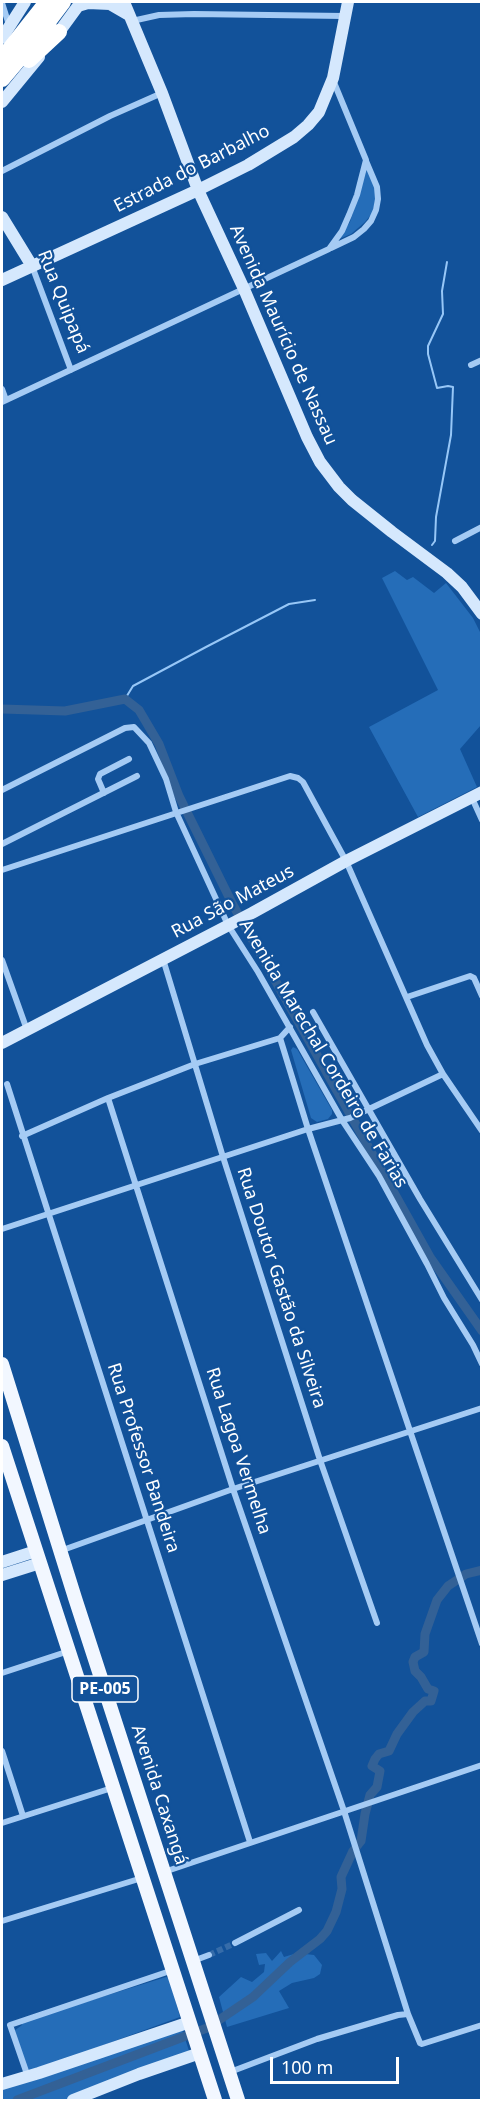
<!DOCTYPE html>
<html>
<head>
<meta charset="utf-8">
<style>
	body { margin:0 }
	#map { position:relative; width:483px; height:2102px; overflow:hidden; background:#12529a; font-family:"Noto Sans",sans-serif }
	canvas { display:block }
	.frame { position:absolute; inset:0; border:3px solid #fff; pointer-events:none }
	.scale { position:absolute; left:270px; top:2057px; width:129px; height:27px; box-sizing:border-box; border:3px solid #fff; border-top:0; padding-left:8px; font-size:18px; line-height:21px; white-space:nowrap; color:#fff; -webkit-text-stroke:4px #12529a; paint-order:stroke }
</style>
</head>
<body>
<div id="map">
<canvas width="483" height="2102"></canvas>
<div class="frame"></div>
<div class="scale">100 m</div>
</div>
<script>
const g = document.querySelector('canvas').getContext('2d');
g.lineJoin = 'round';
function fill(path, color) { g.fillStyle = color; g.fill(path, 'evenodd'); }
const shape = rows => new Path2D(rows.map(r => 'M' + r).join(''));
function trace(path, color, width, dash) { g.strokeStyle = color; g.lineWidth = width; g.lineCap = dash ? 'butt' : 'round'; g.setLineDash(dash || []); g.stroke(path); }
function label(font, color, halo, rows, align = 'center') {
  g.font = font + ' "Noto Sans",sans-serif'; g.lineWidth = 4.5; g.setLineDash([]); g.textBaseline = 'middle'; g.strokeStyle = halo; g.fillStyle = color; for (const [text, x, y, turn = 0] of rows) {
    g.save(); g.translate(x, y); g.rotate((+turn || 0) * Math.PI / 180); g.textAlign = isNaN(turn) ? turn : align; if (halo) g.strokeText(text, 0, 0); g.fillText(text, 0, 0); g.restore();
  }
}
fill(shape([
	[367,169,377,189,373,212,365,222,351,234,339,239,350,222],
	[395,571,407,580,413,577,434,593,446,583,473,618,481,634,481,725,460,749,477,787,418,817,369,727,438,690,382,578],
	[293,1047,297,1049,332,1110,332,1114,328,1119,317,1122,311,1118,291,1050],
	[281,1951,284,1957,297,1953,314,1955,322,1965,320,1974,314,1978,292,1983,279,1991,289,2008,227,2027,219,1997,241,1977,252,1982,264,1972,265,1964,259,1965,256,1954,266,1953,272,1961],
	[166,1977,169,1978,180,2017,30,2072,25,2070,14,2031,22,2025,21,2022],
	[181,2026,190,2054,65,2100,2,2100,2,2085]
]), '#256db8');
trace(shape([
	[432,545,435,541,436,517,451,435,453,387,448,386,437,388,428,354,428,346,443,314,442,291,447,262],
	[125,699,133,686,206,647,289,604,315,600]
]), '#97c7f7', 2);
trace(shape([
	[2,709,65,711,125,699,139,710,159,744,179,796,233,905,430,1257,482,1331],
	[17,2100,207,2028,253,1997,290,1962,320,1939,327,1931,336,1912,342,1889,341,1877,353,1851,361,1841,365,1814,370,1795,377,1787,380,1771,372,1766,375,1759,379,1754,389,1751,397,1734,413,1712,425,1701,431,1701,434,1691,428,1689,421,1677,415,1671,413,1662,415,1657,424,1652,425,1634,437,1600,448,1586,466,1574,482,1570]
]), '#336196', 9);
trace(shape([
	[209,1955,235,1943]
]), '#366ca9', 6, [6, 3]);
trace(shape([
	[2,3,9,25],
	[132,21,159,15,194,14,344,16],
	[2,171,110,116,162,93],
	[331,248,354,237,364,229,371,221,376,210,378,199,377,187,366,161],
	[32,266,71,370],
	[471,365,482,360],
	[2,389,6,400],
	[2,402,329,249,342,231,349,215,357,195,366,160,333,80],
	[455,541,482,527],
	[2,790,125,728,134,727,149,743,166,779,176,812,228,925,258,972,342,1120,379,1176,427,1264,444,1298,473,1345,482,1364],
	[104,793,98,779,100,774,129,759],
	[472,798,482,820],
	[2,844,137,776],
	[2,870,290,776,298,778,303,782,346,861,427,1045,443,1074,482,1131],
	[163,959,223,1157,320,1460,377,1623],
	[2,960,27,1030],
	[407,997,470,976,474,978,482,996],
	[313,1012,420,1199,482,1300],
	[290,1027,280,1038,308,1129,482,1644],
	[7,1084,250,1842],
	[108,1098,233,1489,344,1811,408,2014,420,2043,422,2044,482,2025],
	[22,1136,108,1098,195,1064,280,1038],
	[2,1229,308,1129,350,1118,443,1074],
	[60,1551,233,1489,482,1408],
	[2,1673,69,1651],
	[2,1751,23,1816],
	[2,1823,112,1788],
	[164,1872,482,1765],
	[2,1921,142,1878],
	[235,1943,299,1910],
	[193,1961,209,1955],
	[230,2072,317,2039,398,2015,408,2014],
	[28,2077,10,2025,173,1970]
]), '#a5cbf4', 6);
trace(shape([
	[124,2,162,93,198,190,244,289,307,437,320,462,339,487,352,500,392,532,447,573,462,587,482,614],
	[78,6,88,3,110,4,129,15],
	[2,38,25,2],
	[54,39,81,2],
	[2,102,39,57],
	[2,217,32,266],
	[2,280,198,190,248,165,294,137,308,125,319,112,333,78,348,2],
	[2,1043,252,913,346,861,482,792],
	[2,1562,36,1551],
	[2,1575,40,1563],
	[2,2084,39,2073,190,2022],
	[73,2100,139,2074,200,2053]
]), '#d5e8fd', 12);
trace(shape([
	[2,1364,75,1598,238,2100],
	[2,1446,215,2100]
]), '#f2f7ff', 14);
trace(shape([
	[2,59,47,2],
	[29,60,59,32],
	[2,79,29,47,63,2]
]), '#fff', 16);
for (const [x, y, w] of [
	[105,1689,66]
]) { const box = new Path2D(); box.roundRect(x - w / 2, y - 13, w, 26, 4.5); g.fillStyle = '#12529a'; g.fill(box); trace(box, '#fff', 1.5); }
label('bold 16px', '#fff', null, [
	["PE-005",105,1689]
]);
label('18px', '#fff', '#12529a', [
	["Estrada do Barbalho",192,169,-27],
	["Rua Quipapá",63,302,68],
	["Avenida Maurício de Nassau",283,335,66],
	["Rua São Mateus",233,902,-28],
	["Avenida Marechal Cordeiro de Farias",323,1054,59],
	["Rua Doutor Gastão da Silveira",281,1288,72],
	["Rua Lagoa Vermelha",238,1451,72],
	["Rua Professor Bandeira",143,1458,72],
	["Avenida Caxangá",159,1795,72]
]);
</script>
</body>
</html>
